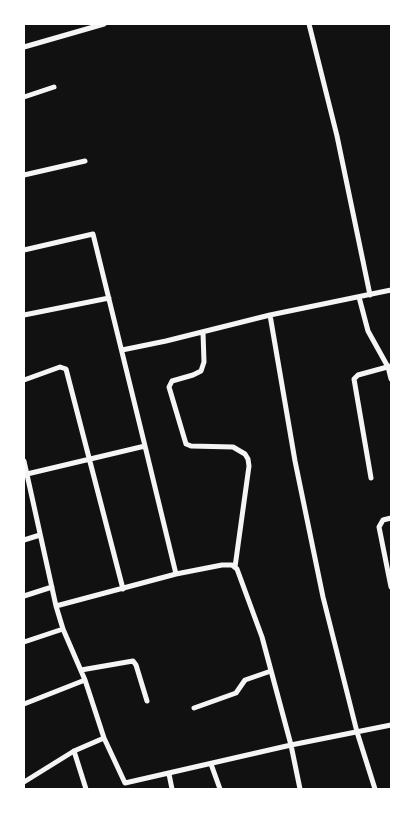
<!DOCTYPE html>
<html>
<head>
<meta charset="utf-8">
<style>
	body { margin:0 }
	#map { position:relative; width:415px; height:813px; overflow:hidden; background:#111; font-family:"PT Sans Narrow",sans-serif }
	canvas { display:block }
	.frame { position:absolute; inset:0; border:25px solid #fff; pointer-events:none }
</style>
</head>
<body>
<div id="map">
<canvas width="415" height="813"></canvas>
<div class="frame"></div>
</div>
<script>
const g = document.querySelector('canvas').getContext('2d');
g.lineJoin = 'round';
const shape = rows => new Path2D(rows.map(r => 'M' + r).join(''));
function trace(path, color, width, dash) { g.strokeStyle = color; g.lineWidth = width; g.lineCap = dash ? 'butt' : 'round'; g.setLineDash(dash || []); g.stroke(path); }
trace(shape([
	[309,24,337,136,370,295],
	[24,47,104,24],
	[24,97,54,87],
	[24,175,85,161],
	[24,250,93,234,145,446,27,474],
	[359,297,368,331,388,367,391,379],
	[24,315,109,298],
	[270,315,295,461,323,597,357,732,375,789],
	[203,332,204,362,201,371,193,375,172,381,169,387,186,444,191,446,233,447,245,454,248,459,249,466,235,567],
	[122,350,166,341,270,315,391,290],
	[24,380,60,367,66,369,123,589],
	[145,446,176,574],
	[24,461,56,606,63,629,85,680,104,738,125,783,291,745,391,725],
	[371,478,354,379,358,375,391,366],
	[391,518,383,520,379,527,391,587],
	[24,540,40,535],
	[24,596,52,587],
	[56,606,176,574,222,565,232,565,237,569,262,637,291,745,300,789],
	[24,642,63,629],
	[81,670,133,661,136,665,147,701],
	[24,704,85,680],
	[194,708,236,693,245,680,271,671],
	[74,751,86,789],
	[211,764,220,789],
	[169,774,172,789],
	[24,782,74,751,104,738]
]), '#f5f5f5', 5);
</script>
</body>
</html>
